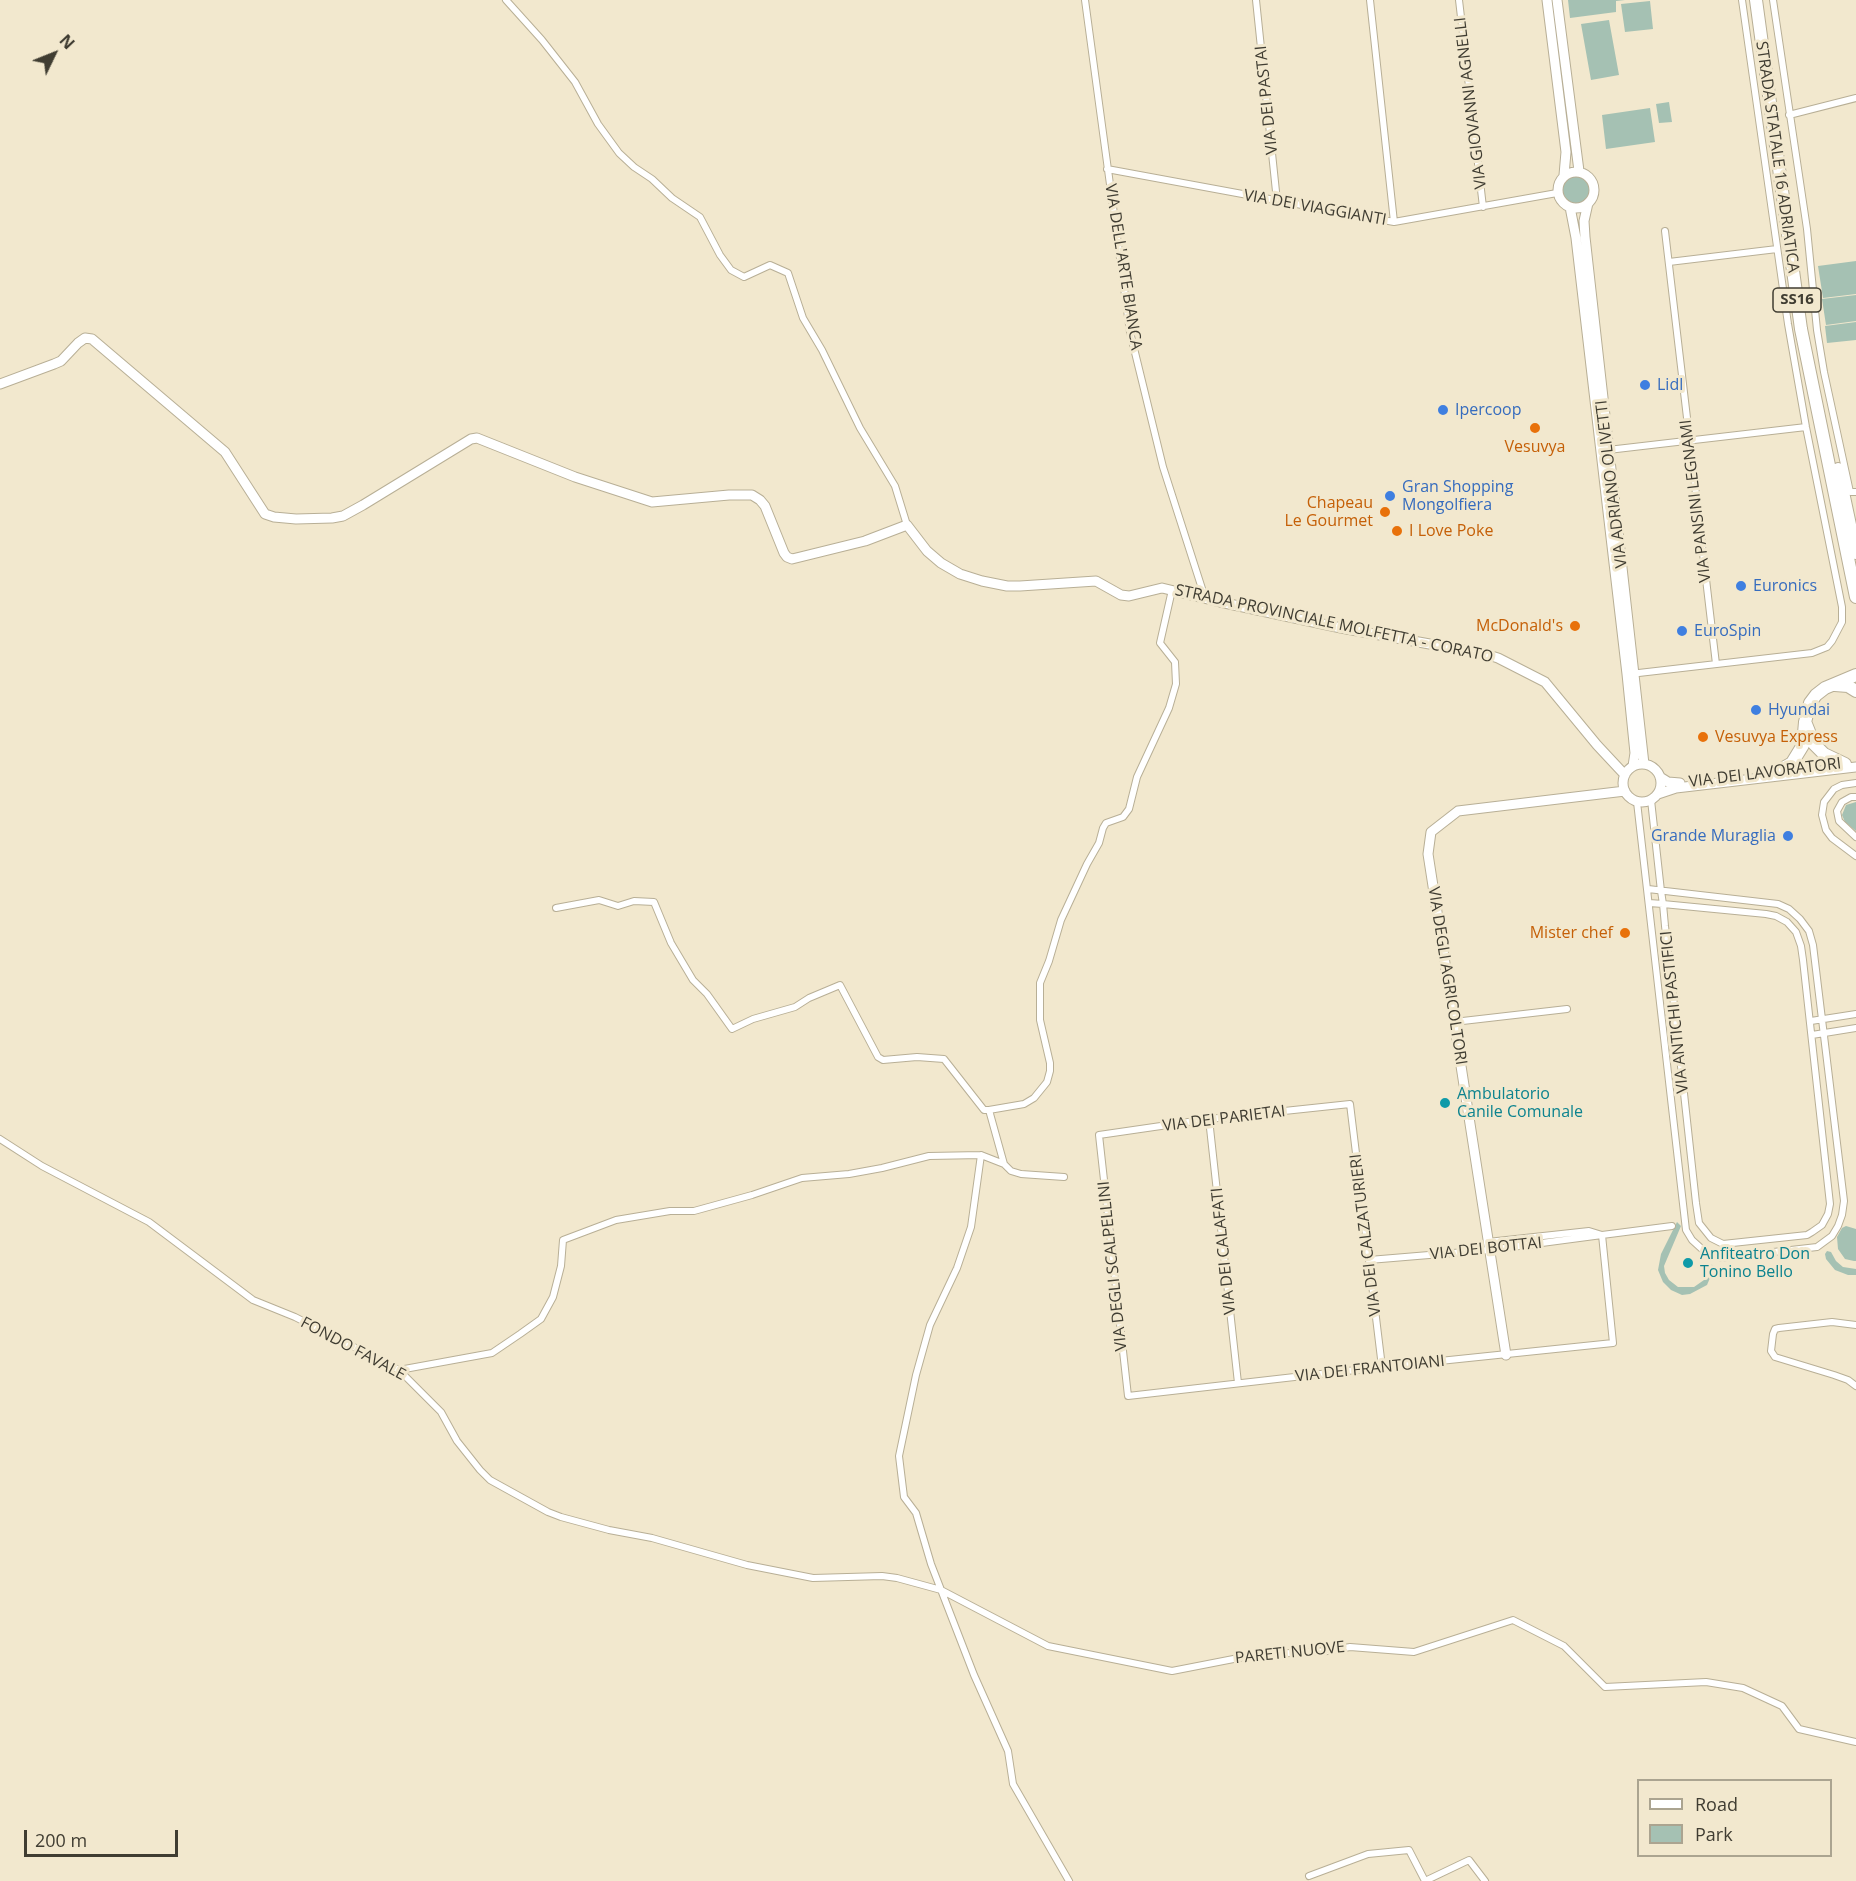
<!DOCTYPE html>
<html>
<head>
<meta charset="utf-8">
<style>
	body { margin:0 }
	#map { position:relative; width:1856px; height:1881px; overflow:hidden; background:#f2e8ce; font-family:"Open Sans",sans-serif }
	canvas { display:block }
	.legend { position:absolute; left:1637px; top:1779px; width:195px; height:78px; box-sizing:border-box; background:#f2e8ce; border:2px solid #aba490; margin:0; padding:8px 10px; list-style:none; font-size:18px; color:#403d32 }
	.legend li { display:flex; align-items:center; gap:12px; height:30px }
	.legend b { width:30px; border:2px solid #aba490 }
	.north { position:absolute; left:24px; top:24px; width:60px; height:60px; -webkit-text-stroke:4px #f2e8ce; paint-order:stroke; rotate:47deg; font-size:16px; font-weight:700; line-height:24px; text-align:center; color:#403d32 }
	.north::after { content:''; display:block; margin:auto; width:21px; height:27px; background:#403d32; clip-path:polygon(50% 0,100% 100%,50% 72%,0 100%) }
	.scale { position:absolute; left:24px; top:1830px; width:154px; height:27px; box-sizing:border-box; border:3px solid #403d32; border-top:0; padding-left:8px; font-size:18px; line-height:21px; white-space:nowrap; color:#403d32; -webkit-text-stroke:4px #f2e8ce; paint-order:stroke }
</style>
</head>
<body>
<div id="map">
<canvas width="1856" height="1881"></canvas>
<ul class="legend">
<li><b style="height:8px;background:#fff"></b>Road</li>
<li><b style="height:16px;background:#a5c1b3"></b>Park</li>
</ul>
<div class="north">N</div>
<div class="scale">200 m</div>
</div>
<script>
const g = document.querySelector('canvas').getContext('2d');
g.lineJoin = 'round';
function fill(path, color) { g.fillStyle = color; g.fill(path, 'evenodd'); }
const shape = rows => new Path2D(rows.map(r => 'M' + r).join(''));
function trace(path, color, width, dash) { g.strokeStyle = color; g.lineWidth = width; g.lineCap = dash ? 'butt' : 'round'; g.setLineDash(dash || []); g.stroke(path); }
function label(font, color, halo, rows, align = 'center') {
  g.font = font + ' "Open Sans",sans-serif'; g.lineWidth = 6; g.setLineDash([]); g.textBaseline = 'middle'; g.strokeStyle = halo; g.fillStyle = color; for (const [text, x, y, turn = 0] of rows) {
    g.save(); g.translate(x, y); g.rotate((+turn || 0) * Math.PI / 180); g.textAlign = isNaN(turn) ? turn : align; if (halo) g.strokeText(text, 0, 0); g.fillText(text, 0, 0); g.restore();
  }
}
fill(shape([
	[1568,0,1625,0,1616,1,1616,12,1570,18],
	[1650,1,1653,29,1625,32,1621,4],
	[1609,20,1619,75,1591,80,1581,24],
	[1669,102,1672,122,1659,123,1656,104],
	[1650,108,1655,142,1606,149,1602,115],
	'1561 189a15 15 0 1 1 30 0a15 15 0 1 1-30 0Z',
	[1856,261,1856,294,1823,298,1818,266],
	[1856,295,1856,321,1826,325,1822,299],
	[1856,322,1856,340,1827,343,1825,326],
	[1856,802,1856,831,1845,822,1842,815,1846,805],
	[1677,1222,1681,1226,1664,1266,1665,1273,1669,1280,1678,1287,1694,1287,1704,1280,1710,1264,1715,1266,1707,1285,1690,1294,1682,1295,1671,1290,1663,1282,1658,1270,1661,1254],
	[1846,1226,1856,1229,1856,1261,1854,1261,1845,1259,1838,1249,1837,1237,1842,1228],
	[1827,1251,1831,1252,1836,1261,1843,1267,1856,1269,1856,1275,1848,1275,1835,1270,1826,1259,1825,1254]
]), '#a5c1b3');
const street = shape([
	[506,0,542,40,575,82,598,124,619,153,634,167,652,179,672,198,700,217,720,255,731,270,744,277,770,265,788,273,803,318,822,350,860,428,895,486,907,525],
	[1085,0,1130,332,1163,467,1205,598],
	[1256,0,1277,201],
	[1370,0,1394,222],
	[1459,0,1483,207],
	[1773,0,1807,229,1817,330,1824,372,1850,492,1856,492],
	[1789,115,1856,98],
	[1107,169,1394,222,1557,193],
	[1665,231,1716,664],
	[1669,262,1777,249],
	[1608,450,1806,427],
	[1630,674,1812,653,1827,647,1832,641,1842,622,1842,607,1806,427,1788,324,1742,0],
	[1856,783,1842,785,1834,789,1824,802,1822,815,1826,830,1832,838,1856,856],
	[1856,797,1851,797,1842,802,1837,811,1839,821,1856,837],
	[1637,802,1686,1230,1692,1240,1703,1250,1721,1258,1817,1247,1832,1236,1838,1226,1842,1215,1844,1201,1813,945,1809,931,1800,919,1789,909,1778,904,1648,889],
	[1649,903,1663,904,1766,914,1776,916,1787,922,1796,932,1801,946,1803,960,1830,1204,1828,1214,1822,1225,1812,1232,1807,1235,1723,1244,1711,1238,1699,1223,1696,1203,1682,1075,1665,926,1663,904,1661,891,1651,800],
	[556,908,599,900,618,906,634,901,654,902,671,943,693,980,707,994,732,1029,753,1019,795,1007,809,998,840,985,878,1057,883,1060,917,1057,944,1059,984,1110,989,1110],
	[1811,1021,1856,1014],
	[1454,1022,1567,1009],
	[1812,1035,1856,1028],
	[1209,1119,1238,1383],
	[0,1139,42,1166,149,1222,253,1300,295,1317,399,1370,441,1412,457,1441,480,1470,490,1480,548,1512,561,1517,609,1530,652,1538,747,1565,813,1578,882,1576,897,1578,941,1590,1048,1646,1172,1671,1254,1655,1328,1651,1350,1647,1414,1652,1513,1620,1564,1646,1605,1687,1706,1682,1743,1688,1782,1706,1799,1729,1856,1742],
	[1004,1164,1011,1171,1021,1174,1064,1177],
	[1488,1242,1589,1231,1602,1235,1672,1226],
	[1369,1260,1489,1250,1602,1235,1613,1343,1382,1367,1128,1396,1099,1135,1209,1119,1350,1104,1369,1260,1382,1367],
	[1856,1325,1832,1322,1779,1328,1775,1329,1773,1334,1771,1351,1775,1357,1834,1375,1848,1380,1856,1386],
	[399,1370,492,1353,520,1334,541,1319,553,1297,561,1266,563,1240,616,1220,670,1211,694,1211,752,1195,802,1178,849,1174,882,1168,929,1156,981,1155],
	[1309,1876,1368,1854,1409,1850,1425,1881,1469,1860,1485,1881],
	[1069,1881,1013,1784,1008,1751,974,1675,931,1564,916,1513,904,1497,899,1456,916,1375,930,1325,957,1268,971,1227,981,1155,1004,1164,989,1110,1024,1104,1034,1098,1047,1082,1050,1071,1050,1063,1040,1020,1040,983,1049,961,1061,920,1087,864,1099,843,1103,828,1106,823,1123,817,1129,809,1137,777,1169,708,1176,684,1175,662,1160,643,1172,590]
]);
const secondary = shape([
	[1547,0,1566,152,1564,175],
	[1557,0,1579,171],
	'1558 190a18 18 0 1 1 36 0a18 18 0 1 1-36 0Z',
	[1588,203,1584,221,1585,237,1644,764],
	[1570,207,1576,238,1627,674,1635,753,1633,766],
	[0,384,54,364,61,361,78,343,85,338,92,339,225,452,265,514,274,517,296,519,332,518,343,516,363,505,471,439,477,438,575,477,652,502,729,495,752,495,760,500,765,506,784,553,787,557,792,559,865,541,907,525,927,551,941,563,960,574,982,581,1007,586,1020,586,1096,581,1121,595,1129,596,1162,588,1220,602,1341,628,1485,654,1498,658,1545,682,1597,745,1625,775],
	'1623 783a19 19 0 1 1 38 0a19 19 0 1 1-38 0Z',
	[1660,777,1668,782,1680,783],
	[1658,794,1676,788,1856,767],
	[1506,1355,1428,854,1431,832,1458,811,1625,791]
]);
const highway = shape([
	[1756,0,1801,329,1856,597],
	[1838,469,1856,553],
	[1835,685,1848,686,1856,691],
	[1806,724,1814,744,1824,754,1845,764],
	[1778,771,1792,763,1803,745,1805,722,1810,703,1816,695,1825,688,1856,675]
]);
trace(street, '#b8af96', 8);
trace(secondary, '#b8af96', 11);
trace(highway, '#b8af96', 14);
trace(street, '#fff', 6);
trace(secondary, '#fff', 9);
trace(highway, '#fff', 12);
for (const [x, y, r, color] of [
	[1645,385,6,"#3f7fe0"],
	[1443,410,6,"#3f7fe0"],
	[1535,428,6,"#e8710a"],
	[1390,496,6,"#3f7fe0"],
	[1385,512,6,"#e8710a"],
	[1397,531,6,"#e8710a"],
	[1741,586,6,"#3f7fe0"],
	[1575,626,6,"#e8710a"],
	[1682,631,6,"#3f7fe0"],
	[1756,710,6,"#3f7fe0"],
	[1703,737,6,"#e8710a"],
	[1788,836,6,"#3f7fe0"],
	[1625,933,6,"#e8710a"],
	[1445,1103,6,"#0f9aa8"],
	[1688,1263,6,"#0f9aa8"]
]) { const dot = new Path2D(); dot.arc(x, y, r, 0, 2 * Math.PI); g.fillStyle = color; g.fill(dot); trace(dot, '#f2e8ce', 2); }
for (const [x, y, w] of [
	[1797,300,48]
]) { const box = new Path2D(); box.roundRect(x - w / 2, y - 12, w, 24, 4.5); g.fillStyle = '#f2e8ce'; g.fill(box); trace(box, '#403d32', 1.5); }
label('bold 15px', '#403d32', null, [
	["SS16",1797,300]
]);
label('16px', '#403d32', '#f2e8ce', [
	["VIA DEI PASTAI",1267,100,-96],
	["VIA GIOVANNI AGNELLI",1471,103,-97],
	["STRADA STATALE 16 ADRIATICA",1777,157,82],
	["VIA DEI VIAGGIANTI",1315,208,10],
	["VIA DELL'ARTE BIANCA",1123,267,81],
	["VIA ADRIANO OLIVETTI",1612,484,-97],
	["VIA PANSINI LEGNAMI",1696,501,-97],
	["STRADA PROVINCIALE MOLFETTA - CORATO",1334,624,12],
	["VIA DEI LAVORATORI",1765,773,-7],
	["VIA DEGLI AGRICOLTORI",1447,976,81],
	["VIA ANTICHI PASTIFICI",1675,1012,-96],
	["VIA DEI PARIETAI",1224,1119,-7],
	["VIA DEI CALZATURIERI",1366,1235,-97],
	["VIA DEI BOTTAI",1486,1249,-6],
	["VIA DEI CALAFATI",1224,1251,-96],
	["VIA DEGLI SCALPELLINI",1113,1266,-96],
	["FONDO FAVALE",353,1349,28],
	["VIA DEI FRANTOIANI",1370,1369,-6],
	["PARETI NUOVE",1290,1653,-6]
]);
label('16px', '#366cbe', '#f2e8ce', [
	["Lidl",1657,385],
	["Ipercoop",1455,410],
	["Gran Shopping",1402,487],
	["Mongolfiera",1402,505],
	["Euronics",1753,586],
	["EuroSpin",1694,631],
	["Hyundai",1768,710],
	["Grande Muraglia",1776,836,"right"]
], 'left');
label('16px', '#c56008', '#f2e8ce', [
	["Vesuvya",1535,447,"center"],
	["Chapeau",1373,503],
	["Le Gourmet",1373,521],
	["I Love Poke",1409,531,"left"],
	["McDonald's",1563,626],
	["Vesuvya Express",1715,737,"left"],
	["Mister chef",1613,933]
], 'right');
label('16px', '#0d838f', '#f2e8ce', [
	["Ambulatorio",1457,1094],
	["Canile Comunale",1457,1112],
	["Anfiteatro Don",1700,1254],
	["Tonino Bello",1700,1272]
], 'left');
</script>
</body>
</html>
